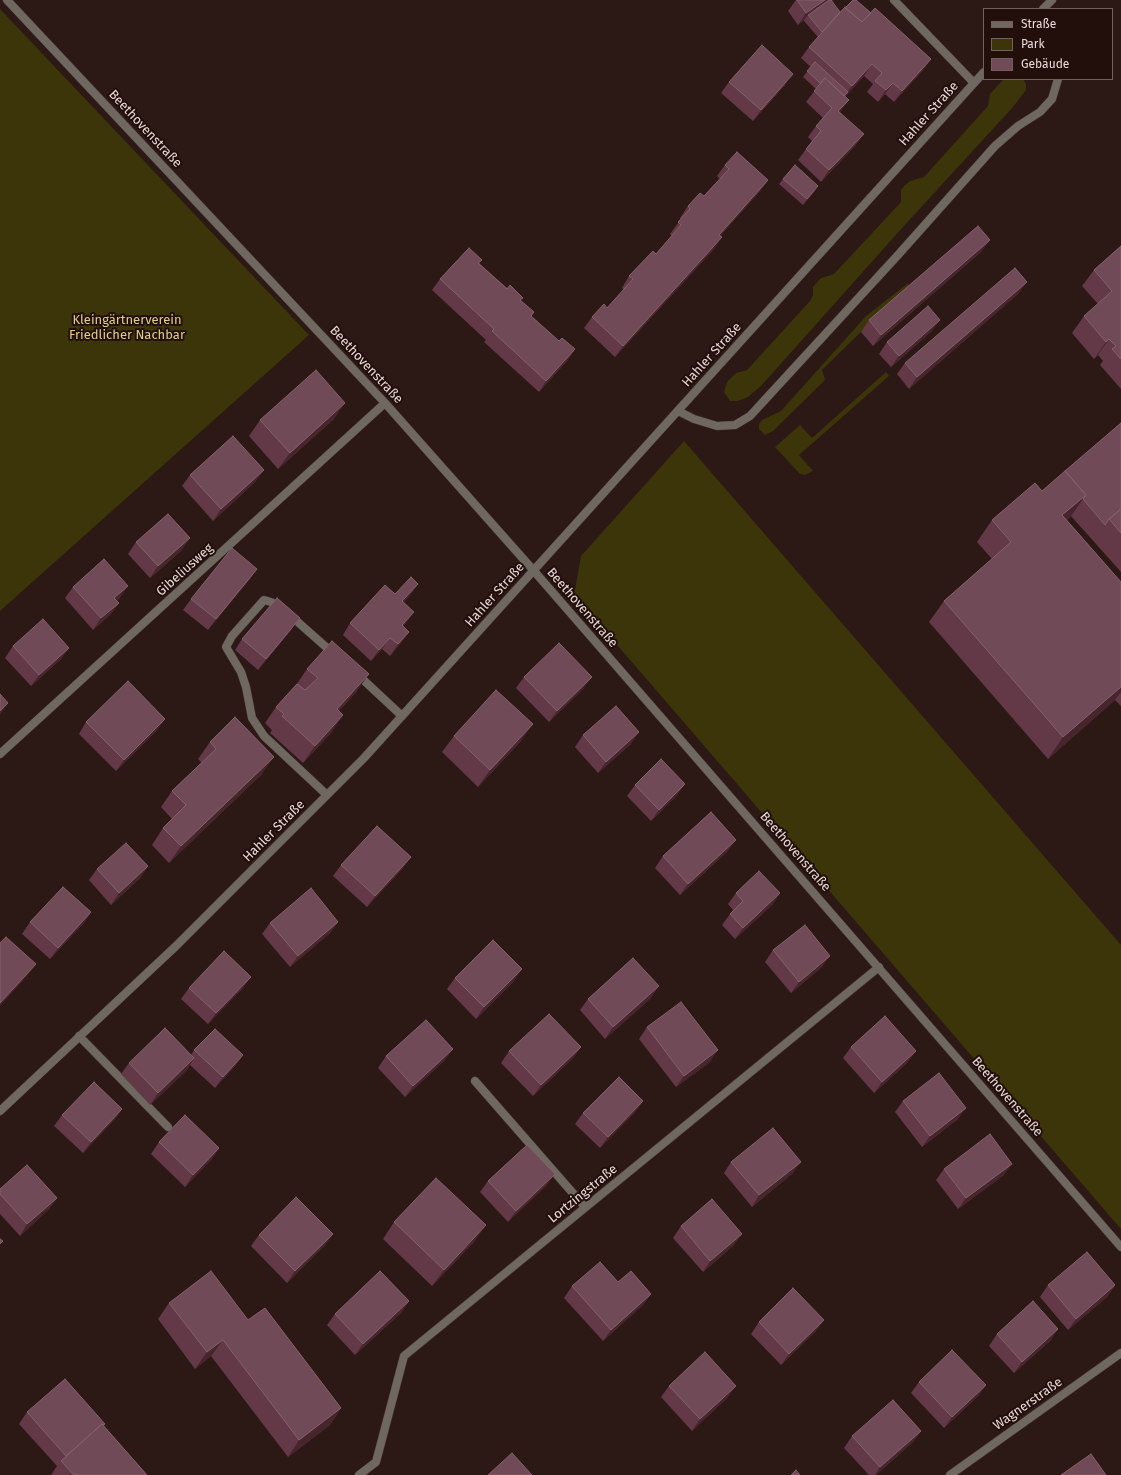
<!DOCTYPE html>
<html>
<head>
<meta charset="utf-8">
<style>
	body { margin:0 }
	#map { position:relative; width:1121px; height:1475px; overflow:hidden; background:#2c1815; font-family:"Fira Sans",sans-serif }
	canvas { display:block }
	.legend { position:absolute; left:983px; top:8px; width:130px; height:72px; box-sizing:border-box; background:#220f0c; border:1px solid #71605d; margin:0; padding:5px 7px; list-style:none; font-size:12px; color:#e8dad7 }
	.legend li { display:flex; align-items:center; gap:8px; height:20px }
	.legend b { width:20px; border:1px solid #71605d }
</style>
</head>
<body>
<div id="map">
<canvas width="1121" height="1475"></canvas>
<ul class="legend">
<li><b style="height:5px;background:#6f6861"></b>Straße</li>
<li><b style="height:11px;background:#3b3509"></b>Park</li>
<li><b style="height:11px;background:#714a57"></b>Gebäude</li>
</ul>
</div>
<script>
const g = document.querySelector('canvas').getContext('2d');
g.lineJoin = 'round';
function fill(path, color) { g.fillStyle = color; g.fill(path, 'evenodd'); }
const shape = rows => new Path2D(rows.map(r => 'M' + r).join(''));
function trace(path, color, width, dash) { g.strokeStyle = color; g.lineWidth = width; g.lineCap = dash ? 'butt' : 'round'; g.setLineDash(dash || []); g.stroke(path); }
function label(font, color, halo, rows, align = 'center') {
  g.font = font + ' "Fira Sans",sans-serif'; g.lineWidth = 4; g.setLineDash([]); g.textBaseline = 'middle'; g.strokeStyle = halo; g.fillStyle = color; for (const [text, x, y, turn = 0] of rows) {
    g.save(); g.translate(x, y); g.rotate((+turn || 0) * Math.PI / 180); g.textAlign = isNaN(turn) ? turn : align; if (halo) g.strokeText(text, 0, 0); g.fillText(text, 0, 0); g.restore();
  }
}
fill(shape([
	[0,9,309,335,0,611],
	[1006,79,1023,79,1026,84,1026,90,1013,107,903,227,761,386,748,397,738,401,730,401,724,392,727,382,736,373,747,370,810,301,813,295,813,287,821,278,834,274,901,202,901,190,905,185,910,181,924,177,988,106,990,94,1003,80],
	[907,284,914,286,861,332,822,370,825,380,773,431,765,435,759,429,759,424,762,420,781,411,866,316],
	[886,372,889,376,799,455,813,471,805,475,800,474,775,447,800,425,812,438],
	[684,441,1121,945,1121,1229,574,595,581,556]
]), '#3b3509');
const service = shape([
	[678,411,694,419,717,426,735,425,750,416,898,255,995,146,1018,126,1040,112,1052,99,1058,79],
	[357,674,402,716],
	[327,795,264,736,252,718,246,687,241,672,226,647,232,636,264,600,271,602,282,608,335,655],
	[79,1036,168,1127],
	[475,1081,585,1207]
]);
const minor = shape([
	[7,0,385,403,534,571,1121,1247],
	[894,0,974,83],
	[0,754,385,403],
	[359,1475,376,1462,404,1356,879,967],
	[950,1475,1121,1353]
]);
const tertiary = shape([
	[1043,9,1052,0],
	[0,1111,176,946,364,758,984,72]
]);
trace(service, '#463330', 9);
trace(minor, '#463330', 9);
trace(tertiary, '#463330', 9);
trace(service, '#6f6861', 8);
trace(minor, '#6f6861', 8);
trace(tertiary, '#6f6861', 8);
fill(shape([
	[796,0,834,0,832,1,840,12,845,8,871,13,931,59,923,70,894,102,885,94,878,102,867,92,873,84,864,76,845,97,840,112,856,145,821,182,798,160,812,141,808,137,816,126,823,118,806,102,816,89,803,77,811,67,801,58,809,47,818,37,804,21,804,20,798,25,788,11],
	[729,82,785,85,753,121,721,93],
	[725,165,768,180,760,191,720,236,714,249,615,357,584,328,592,317,607,308,624,290,622,288,629,276,656,254,672,236,670,234,681,219,680,218,688,206,704,196,720,179,717,176],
	[783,179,814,192,803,205,779,184],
	[1121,246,1121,389,1100,365,1103,361,1098,355,1094,359,1072,333,1084,316,1098,304,1082,286,1094,270],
	[982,251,873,346,861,332,869,320],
	[482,260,479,263,534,312,531,316,559,341,575,349,567,361,539,392,484,342,486,340,432,290,440,279],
	[1019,293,909,389,897,374,905,363],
	[932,331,891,367,879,354,887,342],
	[334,419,278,469,249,436,260,420],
	[1121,423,1121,572,1071,516,1067,520,1121,582,1121,706,1115,700,1048,759,929,622,944,601,992,559,977,542,992,520,1042,491],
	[190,475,256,481,213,521,182,486],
	[136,542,182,550,150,578,128,554],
	[257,569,249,580,208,630,183,610,191,599],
	[418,584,410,595,404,602,406,623,403,626,401,643,390,656,382,649,371,661,343,635,350,623,395,594],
	[73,587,120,598,116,601,119,603,111,614,93,630,65,598],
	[292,629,258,670,235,650,242,639],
	[13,646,61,659,31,686,5,658],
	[307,669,357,691,339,711,332,732,303,763,270,733,272,730,265,723,276,707,296,685],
	[524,677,584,688,549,722,516,688],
	[165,719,157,730,116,771,79,734,86,722],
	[583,735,631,744,598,773,575,747],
	[454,736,521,741,478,787,442,752],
	[210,742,262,774,169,863,152,845,163,828,172,819,161,807,172,791,202,763,198,759],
	[685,784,677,795,651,821,627,796,635,785],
	[728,851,680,895,655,868,663,856],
	[411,857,403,868,367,907,333,876,341,865],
	[148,866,140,878,111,905,89,880,97,869],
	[736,893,780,893,772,905,735,939,722,925,730,914,733,910,728,904],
	[91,912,83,924,50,959,22,934,30,922],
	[338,922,330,933,290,967,262,934,270,923],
	[773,950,822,967,791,993,765,962],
	[455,978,514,981,476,1019,447,989],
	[189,988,243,988,208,1024,181,999],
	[651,998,605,1039,580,1010,588,999],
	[647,1027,710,1062,676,1087,639,1039],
	[581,1047,573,1058,533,1096,501,1063,509,1051],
	[851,1047,908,1062,874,1093,843,1058],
	[194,1050,243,1055,235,1066,215,1088,190,1065,187,1070,150,1105,121,1074,129,1063,191,1055],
	[386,1056,445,1060,405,1097,378,1068],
	[643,1101,635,1112,600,1148,575,1124,583,1113],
	[903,1101,958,1119,922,1147,895,1112],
	[122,1109,114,1120,83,1153,54,1126,62,1115],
	[159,1142,219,1148,211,1160,185,1187,151,1154],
	[731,1162,793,1173,752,1207,724,1173],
	[944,1169,1004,1175,958,1209,936,1180],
	[488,1181,547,1185,508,1222,480,1192],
	[0,1189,57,1198,49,1209,20,1236,0,1214],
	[394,1222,474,1242,432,1286,383,1239],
	[681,1226,734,1245,703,1272,673,1238],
	[333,1234,325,1245,287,1283,251,1246,259,1235],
	[618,1282,651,1294,643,1305,603,1341,564,1298,572,1286],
	[1048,1285,1115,1285,1107,1297,1068,1330,1040,1297],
	[409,1301,401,1313,355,1355,327,1325,335,1314],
	[169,1303,248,1320,341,1408,330,1425,288,1457,211,1356,195,1369,158,1319],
	[824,1320,816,1331,781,1365,751,1334,759,1322],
	[997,1334,1051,1340,1014,1373,989,1346],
	[919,1382,986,1385,978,1396,944,1428,911,1393],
	[669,1386,728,1397,692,1431,661,1397],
	[27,1412,105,1424,104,1426,147,1475,51,1475,57,1466,19,1424],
	[921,1431,913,1442,876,1475,869,1475,844,1448,852,1436]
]), '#633948');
fill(shape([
	[825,0,834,0,809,17,808,15,804,20,798,25,806,13],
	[931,59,923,70,894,102,902,91],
	[872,64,864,76,836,107,852,86],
	[793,74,785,85,753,121,761,110],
	[893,83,885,94,878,102,886,90],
	[849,100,841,111,830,122,838,111],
	[864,134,856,145,821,182,829,170],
	[768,180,760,191,711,246,719,235],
	[818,186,814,192,803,205,807,199],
	[722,237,714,249,615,357,623,346],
	[990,240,982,251,873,346,881,335],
	[1027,282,1019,293,909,389,917,377],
	[940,320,932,331,891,367,899,356],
	[1109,339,1098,355,1094,359,1106,342],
	[575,349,567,361,539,392,546,381],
	[345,403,334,419,278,469,290,453],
	[264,470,256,481,213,521,221,509],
	[1086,495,1071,516,1047,537,1062,515],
	[190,538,182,550,150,578,158,566],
	[257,569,249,580,208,630,216,619],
	[418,584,410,595,394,612,402,601],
	[128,586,120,598,106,610,114,598],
	[119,603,111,614,93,630,101,618],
	[414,612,406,623,394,636,402,625],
	[300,618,292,629,258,670,266,659],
	[409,632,401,643,390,656,398,644],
	[390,638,382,649,371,661,379,650],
	[69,648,61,659,31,686,39,675],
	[369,674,357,691,325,726,337,709],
	[592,677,584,688,549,722,557,711],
	[1121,687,1121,692,1115,700,1048,759,1063,737],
	[8,703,0,715,0,711],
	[343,715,332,732,303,763,315,746],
	[165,719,157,730,116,771,124,760],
	[533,724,521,741,478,787,490,770],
	[639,732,631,744,598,773,606,762],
	[274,757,262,774,169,863,181,846],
	[685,784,677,795,651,821,659,810],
	[736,840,728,851,680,895,688,884],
	[411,857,403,868,367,907,375,896],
	[148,866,140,878,111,905,119,893],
	[780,893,772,905,735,939,743,928],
	[91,912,83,924,50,959,58,948],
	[338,922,330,933,290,967,298,956],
	[830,956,822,967,791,993,799,982],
	[36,964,28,975,0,1006,0,1003],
	[522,969,514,981,476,1019,484,1007],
	[251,977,243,988,208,1024,216,1013],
	[659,986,651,998,605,1039,613,1027],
	[581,1047,573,1058,533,1096,541,1085],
	[453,1049,445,1060,405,1097,413,1086],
	[718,1050,710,1062,676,1087,684,1076],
	[916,1051,908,1062,874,1093,882,1082],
	[243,1055,235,1066,215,1088,223,1077],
	[194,1058,187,1070,150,1105,158,1093],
	[643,1101,635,1112,600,1148,608,1137],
	[966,1108,958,1119,922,1147,930,1136],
	[122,1109,114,1120,83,1153,91,1142],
	[219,1148,211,1160,185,1187,193,1175],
	[801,1162,793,1173,752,1207,759,1195],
	[1012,1164,1004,1175,958,1209,966,1198],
	[555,1174,547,1185,508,1222,516,1211],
	[57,1198,49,1209,20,1236,27,1224],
	[486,1225,474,1242,432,1286,444,1270],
	[333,1234,325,1245,287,1283,295,1271],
	[742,1234,734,1245,703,1272,710,1261],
	[1115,1285,1107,1297,1068,1330,1076,1319],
	[651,1294,643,1305,603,1341,611,1330],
	[409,1301,401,1313,355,1355,363,1344],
	[824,1320,816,1331,781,1365,789,1354],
	[1058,1329,1051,1340,1014,1373,1022,1362],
	[223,1340,211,1356,195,1369,207,1352],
	[986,1385,978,1396,944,1428,952,1417],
	[736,1386,728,1397,692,1431,700,1419],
	[341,1408,330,1425,288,1457,299,1440],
	[921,1431,913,1442,876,1475,875,1475,880,1467]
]), '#47252d');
const building = shape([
	[797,0,825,0,806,13,797,0],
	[829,0,831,0,840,12,822,32,808,15,829,0],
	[853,0,856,0,871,13,862,22,845,8,853,0],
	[845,7,862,22,875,8,931,59,902,91,893,83,886,90,875,81,882,73,872,64,852,86,809,47,845,7],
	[762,45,793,74,761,110,729,82,762,45],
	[815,62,848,92,844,96,825,78,820,83,807,71,815,62],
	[825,78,849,100,838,111,864,134,829,170,806,149,821,131,816,126,832,108,814,91,825,78],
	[737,152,768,180,719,235,722,237,623,346,592,317,604,304,607,308,633,279,629,276,653,251,656,254,681,225,678,222,690,209,688,206,700,193,704,196,729,169,725,165,737,152],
	[795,165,818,186,807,199,783,179,795,165],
	[978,226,990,240,881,335,869,320,978,226],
	[1121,246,1121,359,1112,349,1116,346,1109,339,1106,342,1084,316,1112,291,1094,270,1121,246],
	[469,248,482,260,478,263,507,289,510,285,523,298,520,300,534,312,531,316,559,341,562,338,575,349,546,381,492,331,494,329,440,279,469,248],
	[1015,268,1027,282,917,377,905,363,1015,268],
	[928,306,940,320,899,356,887,342,928,306],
	[316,370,345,403,290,453,260,420,316,370],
	[1121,423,1121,509,1109,519,1105,525,1083,499,1086,495,1065,471,1121,423],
	[233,436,264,470,221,509,190,475,233,436],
	[1065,471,1086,495,1062,515,1121,582,1121,687,1063,737,944,601,1011,542,992,520,1035,483,1042,491,1065,471],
	[1121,509,1121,533,1109,519,1121,509],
	[168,514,190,538,158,566,136,542,168,514],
	[232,548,257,569,216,619,191,599,232,548],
	[104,559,128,586,114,598,119,603,101,618,73,587,104,559],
	[411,577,418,584,402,601,414,612,402,625,409,632,398,644,390,638,379,650,350,623,385,585,395,594,411,577],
	[277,598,300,618,266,659,242,639,277,598],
	[43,619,69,648,39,675,13,646,43,619],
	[332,641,369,674,337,709,343,715,315,746,282,716,284,714,276,707,297,684,305,690,318,678,307,669,332,641],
	[559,643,592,677,557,711,524,677,559,643],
	[128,681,165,719,124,760,86,722,128,681],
	[496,690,533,724,490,770,454,736,496,690],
	[0,694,8,703,0,711,0,694],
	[616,706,639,732,606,762,583,735,616,706],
	[235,717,274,757,181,846,163,828,186,805,172,791,216,749,210,742,235,717],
	[661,759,685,784,659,810,635,785,661,759],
	[711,812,736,840,688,884,663,856,711,812],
	[377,826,411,857,375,896,341,865,377,826],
	[126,843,148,866,119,893,97,869,126,843],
	[759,871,780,893,743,928,730,914,743,901,736,893,759,871],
	[63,887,91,912,58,948,30,922,63,887],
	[311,888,338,922,298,956,270,923,311,888],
	[805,925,830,956,799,982,773,950,805,925],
	[6,937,36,964,0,1003,0,943,6,937],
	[493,940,522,969,484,1007,455,978,493,940],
	[224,951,251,977,216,1013,189,988,224,951],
	[633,958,659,986,613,1027,588,999,633,958],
	[681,1002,718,1050,684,1076,647,1027,681,1002],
	[549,1014,581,1047,541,1085,509,1051,549,1014],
	[885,1016,916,1051,882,1082,851,1047,885,1016],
	[426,1020,453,1049,413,1086,386,1056,426,1020],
	[165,1028,194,1058,158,1093,129,1063,165,1028],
	[215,1029,243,1055,223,1077,194,1050,215,1029],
	[939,1073,966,1108,930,1136,903,1101,939,1073],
	[619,1077,643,1101,608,1137,583,1113,619,1077],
	[94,1082,122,1109,91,1142,62,1115,94,1082],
	[185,1115,219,1148,193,1175,159,1142,185,1115],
	[773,1128,801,1162,759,1195,731,1162,773,1128],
	[990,1134,1012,1164,966,1198,944,1169,990,1134],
	[527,1145,555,1174,516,1211,488,1181,527,1145],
	[27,1165,57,1198,27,1224,0,1194,0,1189,27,1165],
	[436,1178,486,1225,444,1270,394,1222,436,1178],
	[296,1197,333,1234,295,1271,259,1235,296,1197],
	[712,1199,742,1234,710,1261,681,1226,712,1199],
	[0,1239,3,1241,0,1244,0,1239],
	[1087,1252,1115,1285,1076,1319,1048,1285,1087,1252],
	[600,1262,618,1282,631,1271,651,1294,611,1330,572,1286,600,1262],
	[211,1271,248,1320,265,1308,341,1408,299,1440,223,1340,207,1352,169,1303,211,1271],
	[380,1271,409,1301,363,1344,335,1314,380,1271],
	[793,1288,824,1320,789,1354,759,1322,793,1288],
	[1033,1301,1058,1329,1022,1362,997,1334,1033,1301],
	[952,1350,986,1385,952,1417,919,1382,952,1350],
	[705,1352,736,1386,700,1419,669,1386,705,1352],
	[65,1379,105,1424,103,1425,102,1424,66,1456,27,1412,65,1379],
	[893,1400,921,1431,880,1467,852,1436,893,1400],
	[102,1424,147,1475,74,1475,61,1461,102,1424],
	[512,1453,532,1475,488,1475,512,1453],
	[1091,1454,1106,1475,1061,1475,1091,1454],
	[796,1470,800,1475,791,1475,796,1470]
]);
fill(building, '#714a57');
trace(building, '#84616b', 1);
label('13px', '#e8dad7', '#220f0c', [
	["Hahler Straße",929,114,-48],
	["Beethovenstraße",145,129,47],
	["Hahler Straße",712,355,-48],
	["Beethovenstraße",366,365,47],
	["Gibeliusweg",185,570,-42],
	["Hahler Straße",495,595,-48],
	["Beethovenstraße",582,608,49],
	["Hahler Straße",274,831,-45],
	["Beethovenstraße",795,852,49],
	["Beethovenstraße",1007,1097,49],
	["Lortzingstraße",583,1194,-39],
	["Wagnerstraße",1028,1404,-35]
]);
label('13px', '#dccf82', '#220f0c', [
	["Kleingärtnerverein",127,320],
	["Friedlicher Nachbar",127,335]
]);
</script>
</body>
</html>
